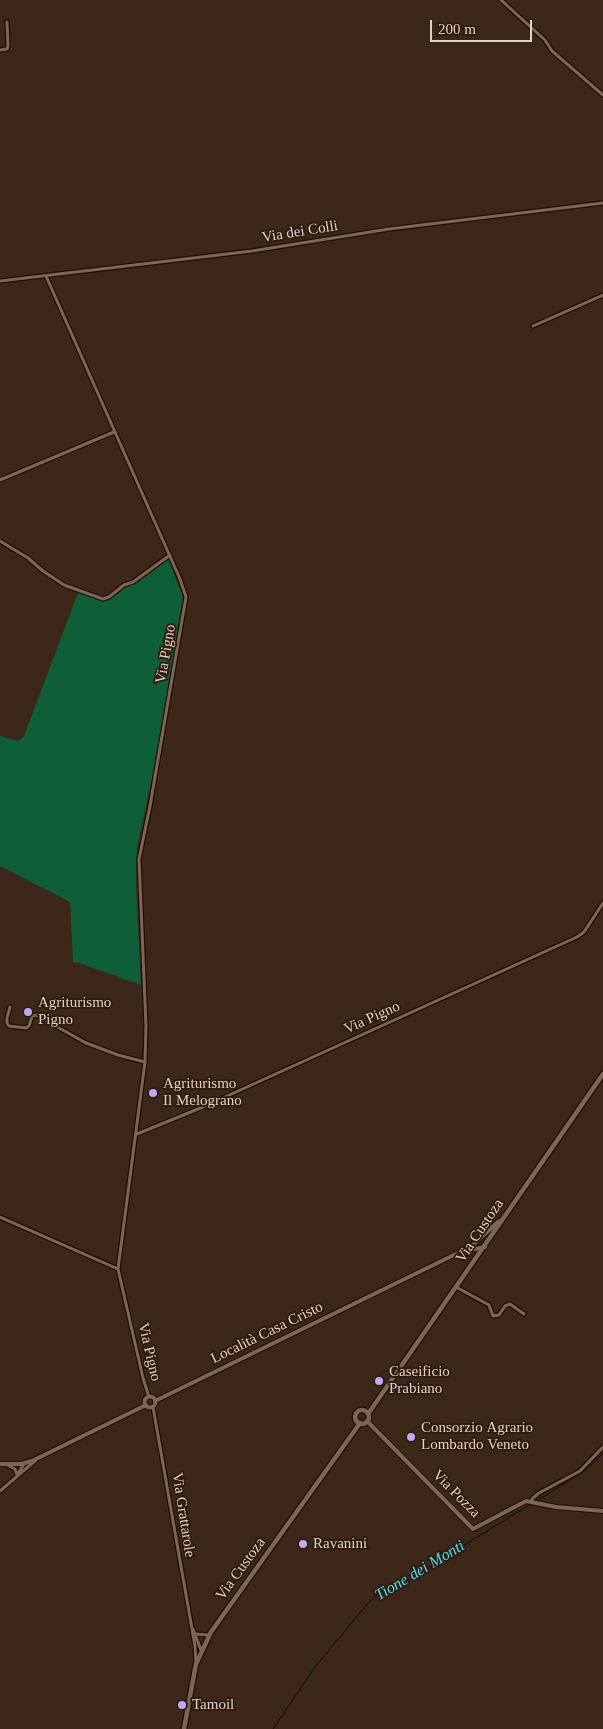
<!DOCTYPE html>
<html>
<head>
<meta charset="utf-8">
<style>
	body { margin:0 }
	#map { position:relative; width:603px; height:1729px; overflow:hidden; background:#3c2719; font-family:Georgia,serif }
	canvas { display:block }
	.scale { position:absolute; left:430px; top:20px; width:102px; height:22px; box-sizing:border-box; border:2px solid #dfd1c9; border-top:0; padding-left:6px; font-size:15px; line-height:18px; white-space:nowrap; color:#dfd1c9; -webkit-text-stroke:4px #311d10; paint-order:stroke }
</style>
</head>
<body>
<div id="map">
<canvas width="603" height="1729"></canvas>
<div class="scale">200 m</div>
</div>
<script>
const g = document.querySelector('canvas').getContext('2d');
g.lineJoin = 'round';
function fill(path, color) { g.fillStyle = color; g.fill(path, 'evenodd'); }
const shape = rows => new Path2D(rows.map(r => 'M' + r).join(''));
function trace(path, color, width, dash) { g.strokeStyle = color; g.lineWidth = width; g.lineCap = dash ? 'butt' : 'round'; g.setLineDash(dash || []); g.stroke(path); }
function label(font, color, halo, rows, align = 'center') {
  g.font = font + ' Georgia,serif'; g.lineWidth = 4; g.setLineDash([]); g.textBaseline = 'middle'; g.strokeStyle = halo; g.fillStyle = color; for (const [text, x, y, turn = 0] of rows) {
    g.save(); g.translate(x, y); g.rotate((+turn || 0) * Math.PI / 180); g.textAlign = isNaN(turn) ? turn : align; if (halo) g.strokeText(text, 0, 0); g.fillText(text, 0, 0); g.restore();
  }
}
fill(shape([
	[164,560,169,561,183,597,160,742,137,847,136,885,141,985,82,964,73,962,70,902,0,866,0,736,18,741,24,736,78,593,103,601,107,600,122,588,134,584]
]), '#0e5e37');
trace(shape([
	[537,1501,586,1470,603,1453],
	[273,1729,315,1667,369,1602,380,1592,409,1579,531,1504]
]), '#031417', 1);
const minor = shape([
	[501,0,545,40,552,51,603,95],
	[0,50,7,49,8,46,7,22],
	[46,276,180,579,186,597,150,806,139,859,146,1026,145,1062,118,1269,143,1378,149,1397],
	[0,281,252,251,389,229,603,203],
	[533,326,603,295],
	[0,480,114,432],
	[0,541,28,558,43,571,64,585,103,599,109,597,124,585,133,582,170,555],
	[10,1007,7,1018,7,1023,9,1026,26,1028,29,1026,32,1016,36,1015,86,1043,118,1055,145,1062],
	[137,1134,203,1107,577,937,584,932,603,903],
	[0,1217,118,1269],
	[456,1287,489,1305,493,1316,499,1315,505,1306,510,1304,524,1314],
	[153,1407,195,1646,196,1663],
	[7,1465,15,1469,17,1475],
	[17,1475,24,1464],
	[0,1491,36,1460],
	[531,1501,533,1498,539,1493,580,1471,603,1447],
	[193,1629,201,1650],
	[196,1634,208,1635,211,1632]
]);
const tertiary = shape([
	[465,1251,485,1247],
	'144.5 1402a5.5 5.5 0 1 1 11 0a5.5 5.5 0 1 1-11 0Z',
	[155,1401,462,1251,474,1244,499,1221],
	[367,1421,473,1529,526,1501,556,1507,603,1511],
	[0,1464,21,1464,32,1461,146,1405]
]);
const secondary = shape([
	'355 1417a7 7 0 1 1 14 0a7 7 0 1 1-14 0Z',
	[368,1414,603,1074],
	[184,1729,196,1664,211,1632,360,1423]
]);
trace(minor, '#220f03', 5.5);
trace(tertiary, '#220f03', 6);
trace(secondary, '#220f03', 7);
trace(minor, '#7e6656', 3);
trace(tertiary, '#7e6656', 4);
trace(secondary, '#7e6656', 4.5);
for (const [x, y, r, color] of [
	[28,1012,5,"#bcaaf6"],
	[153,1093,5,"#bcaaf6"],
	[379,1381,5,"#bcaaf6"],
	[411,1437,5,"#bcaaf6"],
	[303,1544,5,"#bcaaf6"],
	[182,1705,5,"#bcaaf6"]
]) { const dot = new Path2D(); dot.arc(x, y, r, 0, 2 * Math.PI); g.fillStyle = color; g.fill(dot); trace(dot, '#311d10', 2); }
label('15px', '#dfd1c9', '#311d10', [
	["Via dei Colli",300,232,-9],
	["Via Pigno",166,654,-80],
	["Via Pigno",372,1018,-24],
	["Via Custoza",480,1231,-56],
	["Località Casa Cristo",267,1333,-26],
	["Via Pigno",149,1352,77],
	["Via Pozza",456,1494,45],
	["Via Grattarole",183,1515,81],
	["Via Custoza",241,1569,-54]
]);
label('15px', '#dfd1c9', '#311d10', [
	["Agriturismo",38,1003],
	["Pigno",38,1020],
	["Agriturismo",163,1084],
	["Il Melograno",163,1101],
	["Caseificio",389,1372],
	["Prabiano",389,1389],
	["Consorzio Agrario",421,1428],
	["Lombardo Veneto",421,1445],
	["Ravanini",313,1544],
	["Tamoil",192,1705]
], 'left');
label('italic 16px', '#4bdef5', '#311d10', [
	["Tione dei Monti",420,1571,-31]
]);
</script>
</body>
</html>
